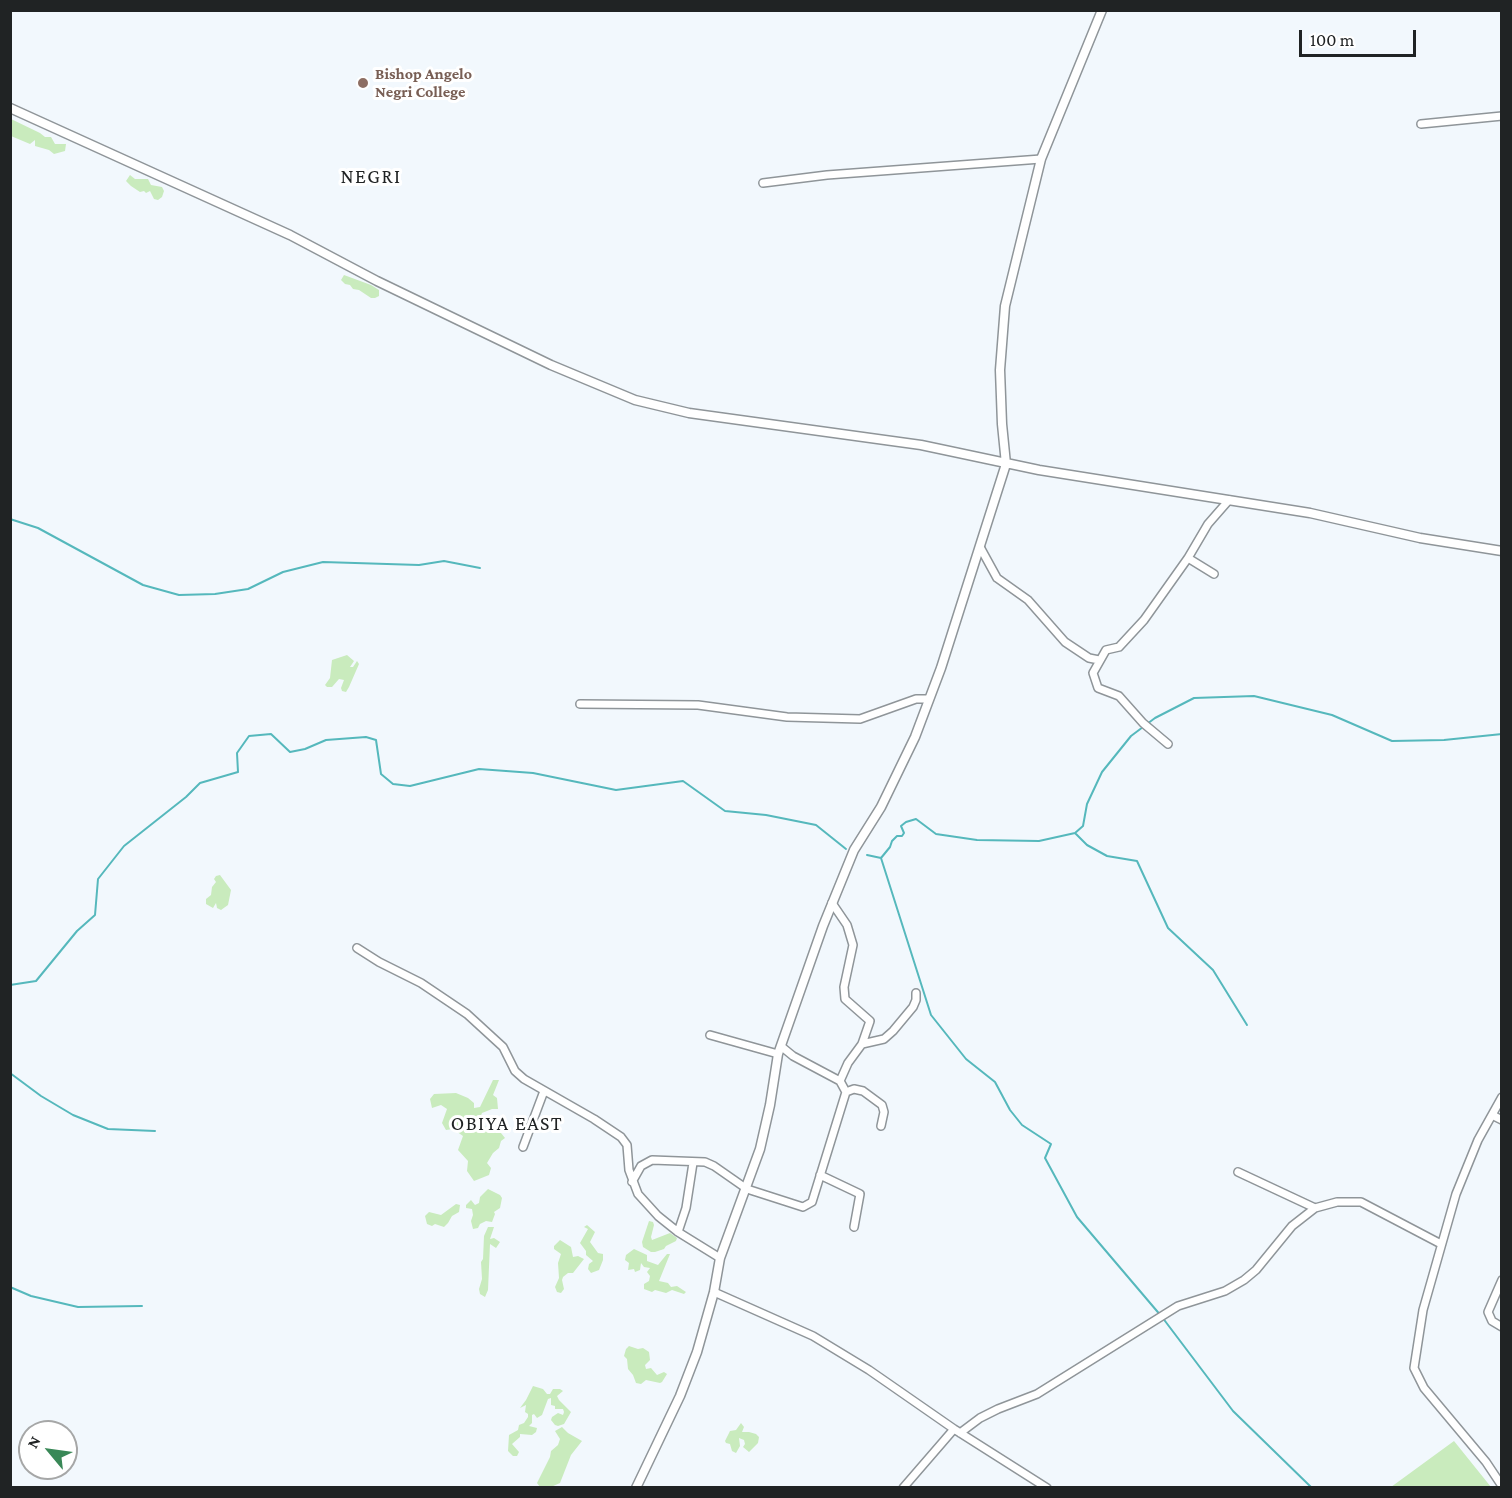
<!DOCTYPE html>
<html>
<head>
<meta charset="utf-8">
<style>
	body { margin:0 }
	#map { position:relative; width:1512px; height:1498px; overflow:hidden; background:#f2f8fd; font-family:"Crimson Pro",serif }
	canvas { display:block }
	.frame { position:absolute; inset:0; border:12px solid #202324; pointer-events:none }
	.north { position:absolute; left:18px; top:1420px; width:60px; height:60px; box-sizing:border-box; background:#fff; border:2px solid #a6a7a7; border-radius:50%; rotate:299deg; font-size:16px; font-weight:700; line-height:24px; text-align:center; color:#202324 }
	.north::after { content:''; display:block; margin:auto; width:21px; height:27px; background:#398857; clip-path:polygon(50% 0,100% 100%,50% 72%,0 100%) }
	.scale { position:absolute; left:1299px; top:30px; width:117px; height:27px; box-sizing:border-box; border:3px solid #202324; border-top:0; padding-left:8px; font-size:18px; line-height:21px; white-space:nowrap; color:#202324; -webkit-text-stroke:4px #fff; paint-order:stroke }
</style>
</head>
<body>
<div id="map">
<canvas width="1512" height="1498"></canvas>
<div class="frame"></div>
<div class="north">N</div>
<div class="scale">100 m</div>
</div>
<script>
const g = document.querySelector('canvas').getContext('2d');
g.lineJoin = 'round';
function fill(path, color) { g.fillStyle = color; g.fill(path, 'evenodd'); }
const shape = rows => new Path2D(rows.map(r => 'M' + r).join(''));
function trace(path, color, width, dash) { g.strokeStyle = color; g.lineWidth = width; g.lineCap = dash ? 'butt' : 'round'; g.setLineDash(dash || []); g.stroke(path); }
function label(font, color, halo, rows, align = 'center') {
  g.font = font + ' "Crimson Pro",serif'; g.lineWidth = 6; g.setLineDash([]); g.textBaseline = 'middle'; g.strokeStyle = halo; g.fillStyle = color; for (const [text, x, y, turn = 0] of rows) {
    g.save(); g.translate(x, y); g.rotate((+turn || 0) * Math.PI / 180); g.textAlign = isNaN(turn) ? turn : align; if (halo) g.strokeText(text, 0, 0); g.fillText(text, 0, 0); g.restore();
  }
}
fill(shape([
	[11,119,40,133,45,137,51,137,55,144,66,144,65,151,54,154,49,150,35,146,35,140,30,144,11,136],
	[130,175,135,179,148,179,151,185,162,187,164,191,162,197,158,200,154,199,150,191,146,193,144,191,140,192,131,186,126,181],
	[344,275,371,285,379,290,379,296,375,298,371,298,359,290,353,289,350,285,345,284,341,280],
	[347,655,354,661,350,667,353,667,357,661,359,664,349,687,346,692,342,691,341,688,344,680,339,679,332,687,327,687,325,685,330,678,332,660],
	[220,875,231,890,228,905,221,910,217,908,216,903,213,908,206,904,206,899,211,895,212,887,216,882,214,879,216,876],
	[493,1080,499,1080,493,1095,497,1098,498,1109,492,1109,482,1113,480,1118,486,1128,497,1128,505,1138,501,1141,499,1148,493,1153,487,1163,491,1168,489,1175,474,1181,467,1171,468,1161,458,1150,463,1136,453,1129,446,1130,442,1123,447,1109,441,1105,432,1108,430,1099,434,1094,456,1093,468,1098,474,1103,474,1108,480,1107],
	[488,1189,500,1195,502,1198,500,1208,494,1212,495,1214,492,1222,486,1221,480,1224,478,1228,473,1229,471,1221,473,1215,472,1209,466,1208,466,1205,471,1200,475,1205,479,1203,480,1197],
	[456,1204,460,1205,459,1212,452,1216,448,1223,444,1227,435,1224,432,1226,427,1224,425,1216,429,1212,441,1215],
	[649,1221,653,1222,654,1225,651,1237,652,1240,670,1233,677,1238,676,1241,666,1246,664,1249,655,1252,651,1252,643,1247,642,1242],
	[587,1225,595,1232,590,1242,598,1253,603,1254,603,1260,599,1270,591,1273,588,1269,589,1264,593,1261,586,1255,586,1251,580,1243,588,1229,584,1227],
	[488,1227,494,1227,490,1239,494,1238,500,1242,496,1248,490,1244,488,1290,485,1297,480,1294,479,1289,482,1279,481,1262,483,1259,484,1236],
	[560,1240,571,1247,573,1257,578,1256,584,1259,573,1273,568,1273,563,1277,562,1280,564,1289,561,1293,557,1292,555,1287,559,1278,558,1263,561,1254,554,1249,554,1246],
	[634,1249,647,1255,647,1261,658,1265,667,1254,670,1254,659,1281,668,1283,671,1287,677,1286,686,1292,684,1294,672,1290,666,1293,655,1290,652,1292,644,1289,644,1284,649,1281,650,1276,647,1272,650,1268,644,1267,641,1263,640,1270,635,1272,634,1269,628,1270,629,1263,625,1260,626,1255],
	[629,1346,638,1349,643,1348,649,1352,650,1360,645,1365,646,1369,651,1368,657,1375,664,1372,667,1374,662,1382,660,1383,646,1380,641,1384,636,1383,633,1375,628,1369,627,1359,624,1356,626,1349],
	[533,1386,543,1389,547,1394,550,1394,553,1389,560,1389,563,1391,557,1396,559,1400,571,1412,564,1424,558,1426,555,1425,551,1420,552,1417,558,1413,563,1415,564,1412,563,1409,555,1409,555,1406,551,1405,551,1398,548,1399,542,1415,537,1418,534,1414,532,1415,532,1423,529,1426,537,1428,536,1432,532,1435,520,1434,520,1437,512,1444,519,1452,517,1456,513,1456,508,1451,509,1435,518,1430,519,1425,524,1423,528,1417,528,1414,525,1412,526,1405,520,1408,526,1400],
	[741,1423,744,1427,742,1432,749,1432,756,1434,759,1437,758,1443,749,1452,743,1447,745,1444,744,1440,739,1438,740,1446,736,1453,732,1451,730,1444,726,1443,725,1441,730,1431,736,1430],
	[562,1427,568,1433,582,1441,571,1455,560,1483,551,1487,540,1487,537,1483,550,1457,551,1451,558,1445,560,1439,555,1431],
	[1454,1441,1491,1487,1391,1487]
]), '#c9ebbd');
trace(shape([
	[10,519,38,528,143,585,179,595,215,594,248,589,283,572,323,562,419,565,444,561,480,568],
	[1075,833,1087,845,1107,856,1137,861,1168,928,1213,970,1247,1025],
	[867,855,881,858,890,847,892,841,897,836,902,836,904,833,901,826,906,822,916,819,936,834,977,840,1039,841,1075,833,1083,826,1087,804,1102,772,1131,736,1155,718,1194,698,1254,696,1332,715,1392,741,1444,740,1502,734],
	[881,858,931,1015,966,1059,995,1082,1010,1110,1022,1125,1051,1144,1045,1158,1077,1217,1162,1317,1233,1411,1312,1488],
	[10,985,36,981,77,931,95,915,98,879,124,846,186,797,200,783,238,772,237,753,249,736,271,734,290,752,305,749,326,740,366,737,376,740,381,774,393,784,410,786,479,769,533,773,616,790,683,781,725,811,766,815,816,825,846,849],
	[10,1073,41,1096,73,1115,108,1129,155,1131],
	[10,1287,31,1296,78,1307,142,1306]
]), '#55b8bc', 2);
const minor = shape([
	[1421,124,1502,116],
	[763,183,827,175,1041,159],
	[980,547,997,578,1028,600,1065,642,1089,658,1099,660],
	[1188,558,1214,574],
	[580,704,698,705,787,717,860,719,916,699,929,699],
	[1168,744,1143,723,1119,696,1098,688,1093,673,1106,650,1119,647,1144,620,1188,558,1208,524,1229,500],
	[832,903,847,925,853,945,844,987,845,999,870,1021,862,1044,848,1063,840,1081],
	[357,948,379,962,421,983,467,1014,503,1047,515,1071,524,1079,594,1119,621,1137,627,1145,629,1170,638,1194,658,1216,678,1232,720,1258],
	[710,1035,778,1054],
	[862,1044,884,1039,893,1031,913,1007,916,1000,916,993],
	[846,1092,854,1089,863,1091,882,1105,884,1112,881,1126],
	[1502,1097,1478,1140,1456,1194,1423,1310,1414,1368,1424,1388,1486,1462,1502,1486],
	[1492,1115,1502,1120],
	[523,1147,544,1091],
	[1238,1172,1315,1208,1337,1202,1361,1202,1441,1244],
	[820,1175,860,1194,854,1227],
	[632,1182,641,1166,652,1160,705,1162,714,1166,747,1189,803,1207,812,1202,846,1092,840,1081,793,1056,782,1047],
	[678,1232,686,1208,693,1163],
	[1502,1280,1488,1312,1492,1321,1502,1327],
	[714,1292,813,1336,869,1370,954,1429,1047,1488],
	[960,1433,980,1418,998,1409,1037,1394,1178,1306,1225,1291,1244,1280,1256,1270,1292,1226,1315,1208],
	[903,1488,954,1429]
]);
const tertiary = shape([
	[10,108,290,235,377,281,551,365,635,400,689,413,921,445,1039,470,1310,513,1420,538,1502,551],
	[636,1488,680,1396,697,1352,714,1292,720,1258,760,1149,770,1105,778,1054,823,926,854,850,881,807,915,737,941,668,1006,464,1002,424,1000,370,1005,306,1041,159,1102,10]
]);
trace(minor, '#8f9599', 10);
trace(tertiary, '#8f9599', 11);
trace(minor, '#fff', 7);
trace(tertiary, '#fff', 8);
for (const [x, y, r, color] of [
	[363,83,6,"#8d6e63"]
]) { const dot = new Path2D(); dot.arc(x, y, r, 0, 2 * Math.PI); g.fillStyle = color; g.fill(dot); trace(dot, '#fff', 2); }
label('bold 16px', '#785e54', '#fff', [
	["Bishop Angelo",375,74],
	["Negri College",375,92]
], 'left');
g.letterSpacing = '1.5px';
label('20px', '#202324', '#fff', [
	["NEGRI",371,177],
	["OBIYA EAST",507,1124]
]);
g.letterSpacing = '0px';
</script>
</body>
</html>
